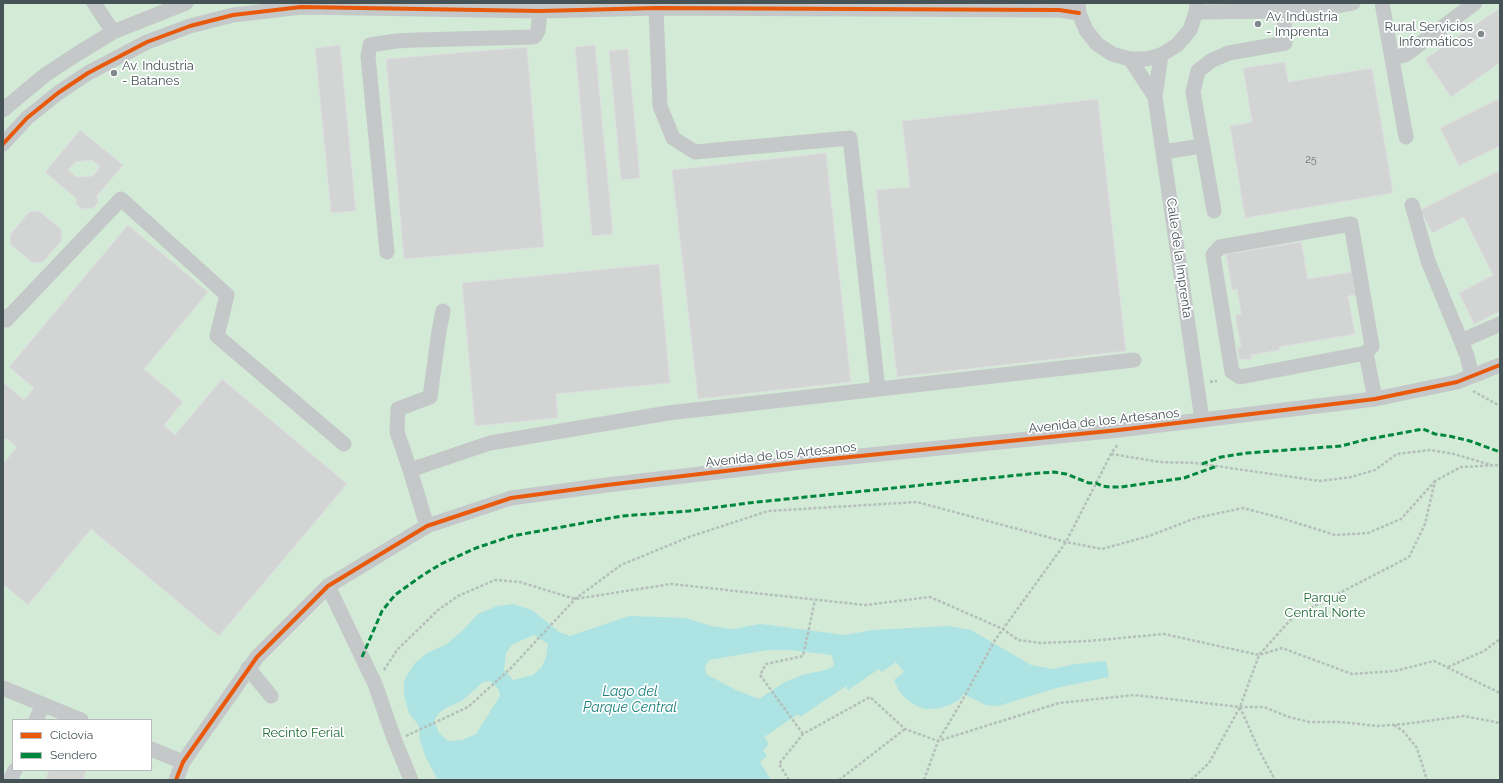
<!DOCTYPE html>
<html>
<head>
<meta charset="utf-8">
<style>
	body { margin:0 }
	#map { position:relative; width:1503px; height:783px; overflow:hidden; background:#ededed; font-family:Raleway,sans-serif }
	canvas { display:block }
	.frame { position:absolute; inset:0; border:4px solid #465356; pointer-events:none }
	.legend { position:absolute; left:12px; top:719px; width:140px; height:52px; box-sizing:border-box; background:#fff; border:1px solid #b5babb; margin:0; padding:5px 7px; list-style:none; font-size:12px; color:#465356 }
	.legend li { display:flex; align-items:center; gap:8px; height:20px }
	.legend b { width:20px; border:1px solid #b5babb }
</style>
</head>
<body>
<div id="map">
<canvas width="1503" height="783"></canvas>
<div class="frame"></div>
<ul class="legend">
<li><b style="height:5px;background:#e8590c"></b>Ciclovía</li>
<li><b style="height:5px;background:#00873e"></b>Sendero</li>
</ul>
</div>
<script>
const g = document.querySelector('canvas').getContext('2d');
g.lineJoin = 'round';
function fill(path, color) { g.fillStyle = color; g.fill(path, 'evenodd'); }
const shape = rows => new Path2D(rows.map(r => 'M' + r).join(''));
function trace(path, color, width, dash) { g.strokeStyle = color; g.lineWidth = width; g.lineCap = dash ? 'butt' : 'round'; g.setLineDash(dash || []); g.stroke(path); }
function label(font, color, halo, rows, align = 'center') {
  g.font = font + ' Raleway,sans-serif'; g.lineWidth = 3.5; g.setLineDash([]); g.textBaseline = 'middle'; g.strokeStyle = halo; g.fillStyle = color; for (const [text, x, y, turn = 0] of rows) {
    g.save(); g.translate(x, y); g.rotate((+turn || 0) * Math.PI / 180); g.textAlign = isNaN(turn) ? turn : align; if (halo) g.strokeText(text, 0, 0); g.fillText(text, 0, 0); g.restore();
  }
}
fill(shape([
	[3,3,1500,3,1500,780,3,780],
	[13,720,151,720,151,770,13,770]
]), '#d3ead7');
fill(shape([
	[513,604,532,610,559,632,570,636,629,616,686,618,711,626,733,629,761,624,845,635,873,630,948,626,971,630,1031,665,1053,669,1076,664,1106,661,1109,677,1056,688,998,706,986,705,963,694,960,699,950,705,940,708,925,709,916,706,906,699,899,691,894,680,904,672,896,662,882,672,879,669,848,690,846,686,800,717,798,714,764,737,769,744,763,750,767,756,760,762,771,780,438,780,425,756,420,740,419,726,409,713,404,695,404,681,414,664,427,653,447,644,463,630,478,614,497,606],
	[534,635,548,644,546,657,542,667,533,675,513,680,504,670,506,653,513,644],
	[768,650,790,650,832,655,834,666,825,670,802,675,785,682,759,699,736,690,706,674,705,667,709,660],
	[491,681,499,690,500,696,476,734,462,740,448,741,439,733,434,721,438,714,446,708,463,700,483,682]
]), '#ade3e2');
const building = shape([
	[1500,8,1500,66,1498,64,1451,97,1425,59,1500,8],
	[340,45,356,211,331,213,315,48,340,45],
	[595,45,613,234,592,236,575,47,595,45],
	[527,47,544,247,404,259,386,59,527,47],
	[628,49,640,178,621,180,609,51,628,49],
	[1285,62,1288,82,1372,68,1393,193,1245,218,1230,126,1252,122,1243,68,1285,62],
	[1500,98,1500,146,1459,166,1440,128,1500,98],
	[1098,99,1126,351,897,377,876,190,910,187,902,121,1098,99],
	[80,130,123,165,97,196,98,202,94,208,81,209,76,204,76,198,45,172,80,130],
	[92,160,100,167,93,176,76,177,68,170,75,162,92,160],
	[826,153,851,382,698,399,672,170,826,153],
	[1500,170,1500,311,1474,324,1459,293,1493,275,1464,217,1432,233,1420,210,1500,170],
	[39,211,61,229,62,240,43,262,33,263,11,245,10,235,29,212,39,211],
	[128,225,208,292,144,369,183,402,164,425,175,435,222,379,347,484,219,636,91,529,28,605,3,584,3,464,17,447,6,438,3,441,3,382,24,400,34,388,9,367,128,225],
	[1301,242,1308,279,1352,272,1356,295,1348,296,1355,334,1279,347,1280,350,1251,355,1252,359,1244,360,1239,358,1237,347,1241,347,1235,315,1241,314,1237,289,1232,290,1226,254,1301,242],
	[659,264,670,383,556,394,558,418,475,426,462,283,659,264],
	[49,770,84,770,86,771,83,780,45,780,49,770]
]);
fill(building, '#d3d5d5');
trace(building, '#dedfe0', 1);
trace(shape([
	[1210,382,1217,381],
	[1473,391,1500,406],
	[1111,454,1160,462,1195,463,1320,481,1351,477,1375,470,1397,454,1430,450,1454,454,1491,465],
	[1448,667,1484,651,1500,639],
	[384,670,397,650,438,610,458,596,495,580,520,582,575,599,671,584,865,605,930,597,1003,629,1018,640,1041,643,1089,641,1164,634,1259,655,1282,648,1352,674,1395,671,1434,661,1500,693],
	[1240,707,1259,750,1275,780],
	[1394,725,1403,731,1417,748,1427,780],
	[803,734,760,675,766,664,803,656,815,600],
	[406,736,468,707,511,668,575,599,621,565,689,537,768,511,917,502,1066,542,1102,549,1149,536,1196,518,1243,508,1281,518,1335,535,1368,533,1401,519,1435,481],
	[789,780,779,764,803,734,870,697,905,729,938,741,1059,703,1134,695,1240,707,1264,707,1289,717,1309,722,1341,722,1377,726,1405,724,1464,716,1500,723],
	[839,780,905,729],
	[924,780,938,741,958,708,995,640,1066,542,1111,454,1118,444],
	[1191,780,1209,763,1240,707,1259,655,1293,617,1409,557,1425,524,1435,481,1461,467,1500,465]
]), '#b5bfba', 2.5, [3, 2]);
trace(shape([
	[94,3,113,32],
	[1382,3,1406,137],
	[1078,4,1079,13,1086,30,1097,44,1112,54,1130,59,1146,59,1161,55,1177,45,1190,30,1196,12,1197,3],
	[656,8,660,106,673,138,695,152,850,138,878,389],
	[1196,12,1284,11,1332,7,1353,3],
	[1161,55,1155,97,1202,420],
	[1392,58,1405,55,1475,3],
	[1130,59,1155,97],
	[3,110,45,75,77,54,113,32,186,3],
	[3,144,27,118,58,93,88,73,147,42,190,26,233,15,301,7,540,11,656,8,1059,10,1079,13],
	[1163,152,1202,146],
	[1412,205,1428,261,1461,341,1500,324],
	[1214,211,1193,92,1198,71,1212,60,1229,53,1285,43,1284,11],
	[387,252,368,56,370,45,396,41,416,40,533,37,535,36,538,31,540,11],
	[3,316,6,320,121,199,227,295,217,336,344,444],
	[1461,341,1467,356,1472,376],
	[1366,353,1372,346,1351,224,1220,247,1213,255,1232,372,1240,377,1366,353,1375,399],
	[410,470,397,432,398,409,430,397,439,331,443,311],
	[427,526,410,470,490,443,668,413,1134,360],
	[328,586,375,684,395,741,411,780],
	[248,668,271,696],
	[3,688,81,720],
	[36,720,43,704],
	[151,749,183,762],
	[10,780,15,770],
	[176,780,183,762,257,657,328,586,427,526,511,498,607,485,810,461,1119,430,1375,399,1457,382,1500,365]
]), '#c4c8c8', 15);
trace(shape([
	[1202,464,1221,457,1247,453,1341,446,1364,440,1423,429,1435,434,1449,436,1470,441,1500,452],
	[362,657,382,611,395,595,423,575,441,564,476,548,512,536,622,516,689,511,748,503,1029,474,1054,472,1066,474,1089,483,1096,483,1102,486,1110,487,1121,487,1184,478,1217,466]
]), '#00873e', 3, [6, 3]);
trace(shape([
	[3,144,27,118,58,93,88,73,147,42,190,26,233,15,301,7,540,11,656,8,1059,10,1079,13],
	[176,780,183,762,257,657,328,586,427,526,511,498,607,485,810,461,1119,430,1375,399,1457,382,1500,365]
]), '#e8590c', 4);
for (const [x, y, r, color] of [
	[1258,24,4,"#80898b"],
	[1481,34,4,"#80898b"],
	[114,73,4,"#80898b"]
]) { const dot = new Path2D(); dot.arc(x, y, r, 0, 2 * Math.PI); g.fillStyle = color; g.fill(dot); trace(dot, '#fff', 1.5); }
label('11px', '#6b7577', null, [
	["25",1311,160]
]);
label('13px', '#465356', '#fff', [
	["Av. Industria",1266,17],
	["- Imprenta",1266,32],
	["Rural Servicios",1473,27,"right"],
	["Informáticos",1473,42,"right"],
	["Av. Industria",122,66],
	["- Batanes",122,81]
], 'left');
label('13px', '#465356', '#fff', [
	["Calle de la Imprenta",1179,258,82],
	["Avenida de los Artesanos",1104,421,-6],
	["Avenida de los Artesanos",781,455,-6]
]);
label('13px', '#216e36', '#fff', [
	["Parque",1325,598],
	["Central Norte",1325,613],
	["Recinto Ferial",303,733]
]);
label('italic 14px', '#1b807d', '#fff', [
	["Lago del",630,692],
	["Parque Central",630,708]
]);
</script>
</body>
</html>
